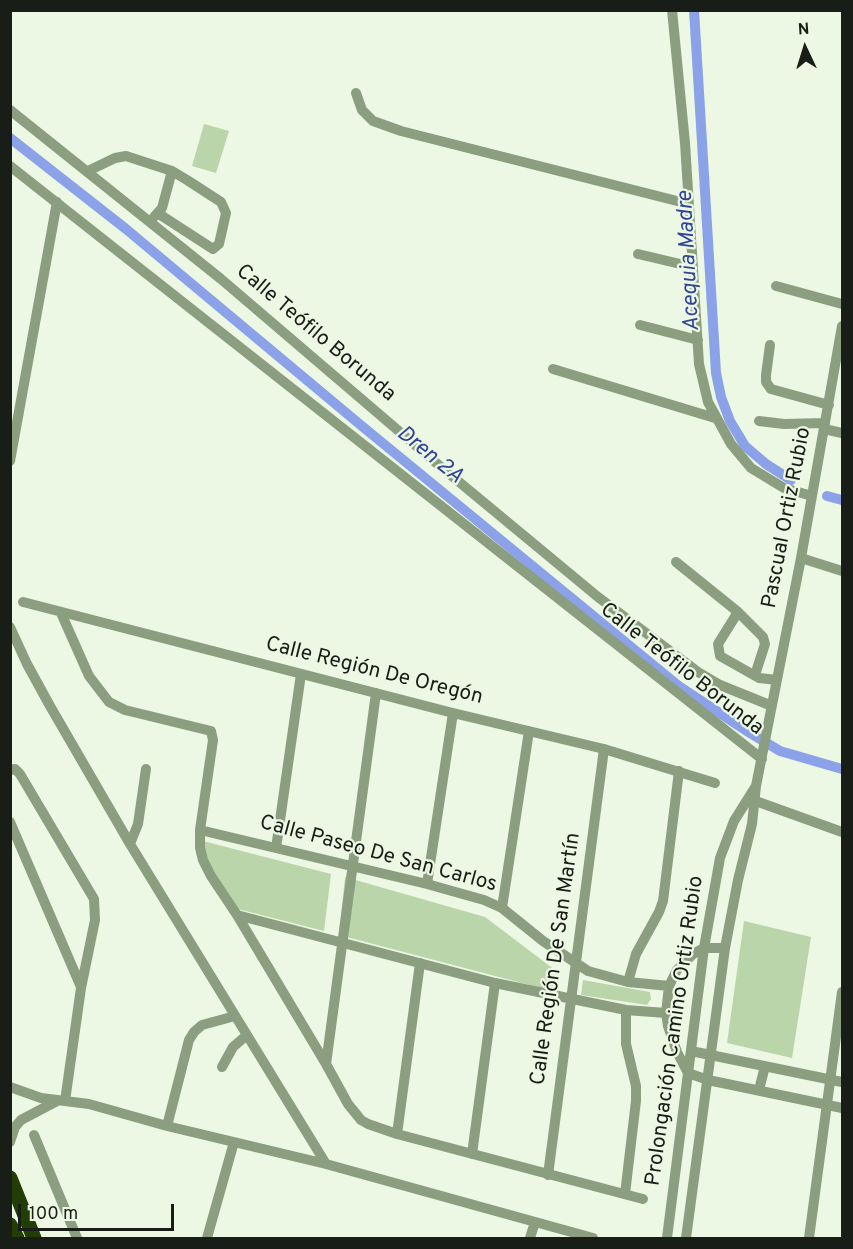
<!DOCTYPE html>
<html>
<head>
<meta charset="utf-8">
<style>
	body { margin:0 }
	#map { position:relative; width:853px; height:1249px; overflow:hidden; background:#ecf7e4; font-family:Overpass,sans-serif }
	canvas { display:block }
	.frame { position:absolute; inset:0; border:12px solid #191d17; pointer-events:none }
	.north { position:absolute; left:775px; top:18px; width:60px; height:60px; -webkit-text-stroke:4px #ecf7e4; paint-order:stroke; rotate:356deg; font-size:16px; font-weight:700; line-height:24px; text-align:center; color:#191d17 }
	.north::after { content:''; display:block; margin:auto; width:21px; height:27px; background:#191d17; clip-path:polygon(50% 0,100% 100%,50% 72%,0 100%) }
	.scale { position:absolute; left:18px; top:1204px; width:156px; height:27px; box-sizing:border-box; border:3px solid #191d17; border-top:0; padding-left:8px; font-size:18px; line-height:21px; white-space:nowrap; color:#191d17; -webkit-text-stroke:4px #ecf7e4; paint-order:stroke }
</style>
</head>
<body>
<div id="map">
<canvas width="853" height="1249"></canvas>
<div class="frame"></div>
<div class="north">N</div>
<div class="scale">100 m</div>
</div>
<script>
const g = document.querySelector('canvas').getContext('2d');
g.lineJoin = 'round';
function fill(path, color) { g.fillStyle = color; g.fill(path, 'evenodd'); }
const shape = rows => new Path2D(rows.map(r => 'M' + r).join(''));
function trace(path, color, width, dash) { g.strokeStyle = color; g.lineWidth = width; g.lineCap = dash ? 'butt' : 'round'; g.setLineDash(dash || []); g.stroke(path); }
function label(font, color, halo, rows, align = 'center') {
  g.font = font + ' Overpass,sans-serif'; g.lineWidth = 4.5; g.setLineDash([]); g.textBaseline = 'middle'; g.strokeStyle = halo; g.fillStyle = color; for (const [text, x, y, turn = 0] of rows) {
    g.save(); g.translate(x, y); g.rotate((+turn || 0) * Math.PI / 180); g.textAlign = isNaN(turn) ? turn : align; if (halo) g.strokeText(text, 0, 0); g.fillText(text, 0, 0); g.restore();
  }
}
fill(shape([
	[204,124,229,131,216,173,192,166],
	[199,840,331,874,324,931,230,907],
	[345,877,485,917,555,970,552,991,339,935],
	[744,921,811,937,792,1058,727,1043],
	[583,980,650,992,651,999,647,1005,581,995]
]), '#bbd5aa');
trace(shape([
	[694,10,716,373,721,397,730,421,745,446,766,464,791,480],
	[10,138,126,229,363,427,680,687,750,733,780,751,842,769],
	[827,496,842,500]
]), '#8ba2e8', 10);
trace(shape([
	[672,10,685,143,699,364,708,402,731,444,751,468,784,488,812,496],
	[356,93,362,110,373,121,401,131,689,204],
	[10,110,221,279,435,462,598,597,698,672,720,685,772,706],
	[10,166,762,759],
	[88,171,115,158,126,156,172,171,187,180,221,202,226,213,219,244,213,249,159,214],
	[154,217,162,208,172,171],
	[638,254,693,267],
	[776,286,842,304],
	[640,325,698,340],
	[770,345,766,375,766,382,771,389,829,405],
	[553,369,715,418],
	[759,421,784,424,825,423],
	[824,429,842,433],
	[10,461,57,202],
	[801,558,842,571],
	[676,562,738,612,763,637,765,644,755,675],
	[23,602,453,713,604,749,715,783],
	[738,612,718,644,720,656,759,678,777,680],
	[61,613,89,676,109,702,125,710,211,731,213,740,200,830,200,848,203,860,211,876,237,915,326,1064,348,1104,361,1120,368,1124,397,1134,643,1199],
	[10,627,27,664,50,706,130,844,326,1164],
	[10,770,15,769,20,774,94,899,95,920,81,988,65,1101],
	[750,799,842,832],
	[10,822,81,987],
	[200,830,427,884,484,900,502,908,543,941,588,971,628,982,669,986],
	[130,844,138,824,146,769],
	[276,848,301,674],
	[427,884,453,713],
	[502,908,529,731],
	[237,915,495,983,626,1010,666,1013],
	[725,948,704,948,693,954,677,970,669,986,666,1013,668,1026,677,1052,688,1073,708,1080,842,1108],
	[628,982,636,954,659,912,663,901,679,771],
	[691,1051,842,1082],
	[326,1064,376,693],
	[222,1067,233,1047,247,1035],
	[10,1087,41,1098,89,1104,167,1126,326,1164,593,1238],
	[759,1090,765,1066],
	[167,1126,189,1040,194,1032,202,1025,235,1016],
	[397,1134,420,963],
	[34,1135,77,1238],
	[10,1142,15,1127,21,1120,57,1101],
	[472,1154,495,983],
	[548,1175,604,749],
	[625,1194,636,1101,636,1086,626,1044,626,1010],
	[207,1238,234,1142],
	[530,1238,535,1222],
	[667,1238,704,948,720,858,734,821,756,786],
	[686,1238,725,948,738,880,752,824,756,786,801,558,842,326],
	[809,1238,842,992]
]), '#8b9e7f', 10);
trace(shape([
	[10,1178,34,1238],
	[10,1225,17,1238]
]), '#223d06', 15);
label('21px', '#191d17', '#ecf7e4', [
	["Calle Teófilo Borunda",315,334,40],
	["Pascual Ortiz Rubio",788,518,-79],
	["Calle Teófilo Borunda",681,670,38],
	["Calle Región De Oregón",374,672,14],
	["Calle Paseo De San Carlos",378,855,15],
	["Calle Región De San Martín",557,959,-82],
	["Prolongación Camino Ortiz Rubio",676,1031,-82]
]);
label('italic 22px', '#314496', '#ecf7e4', [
	["Acequia Madre",690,261,-93],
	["Dren 2A",429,456,39]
]);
</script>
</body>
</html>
